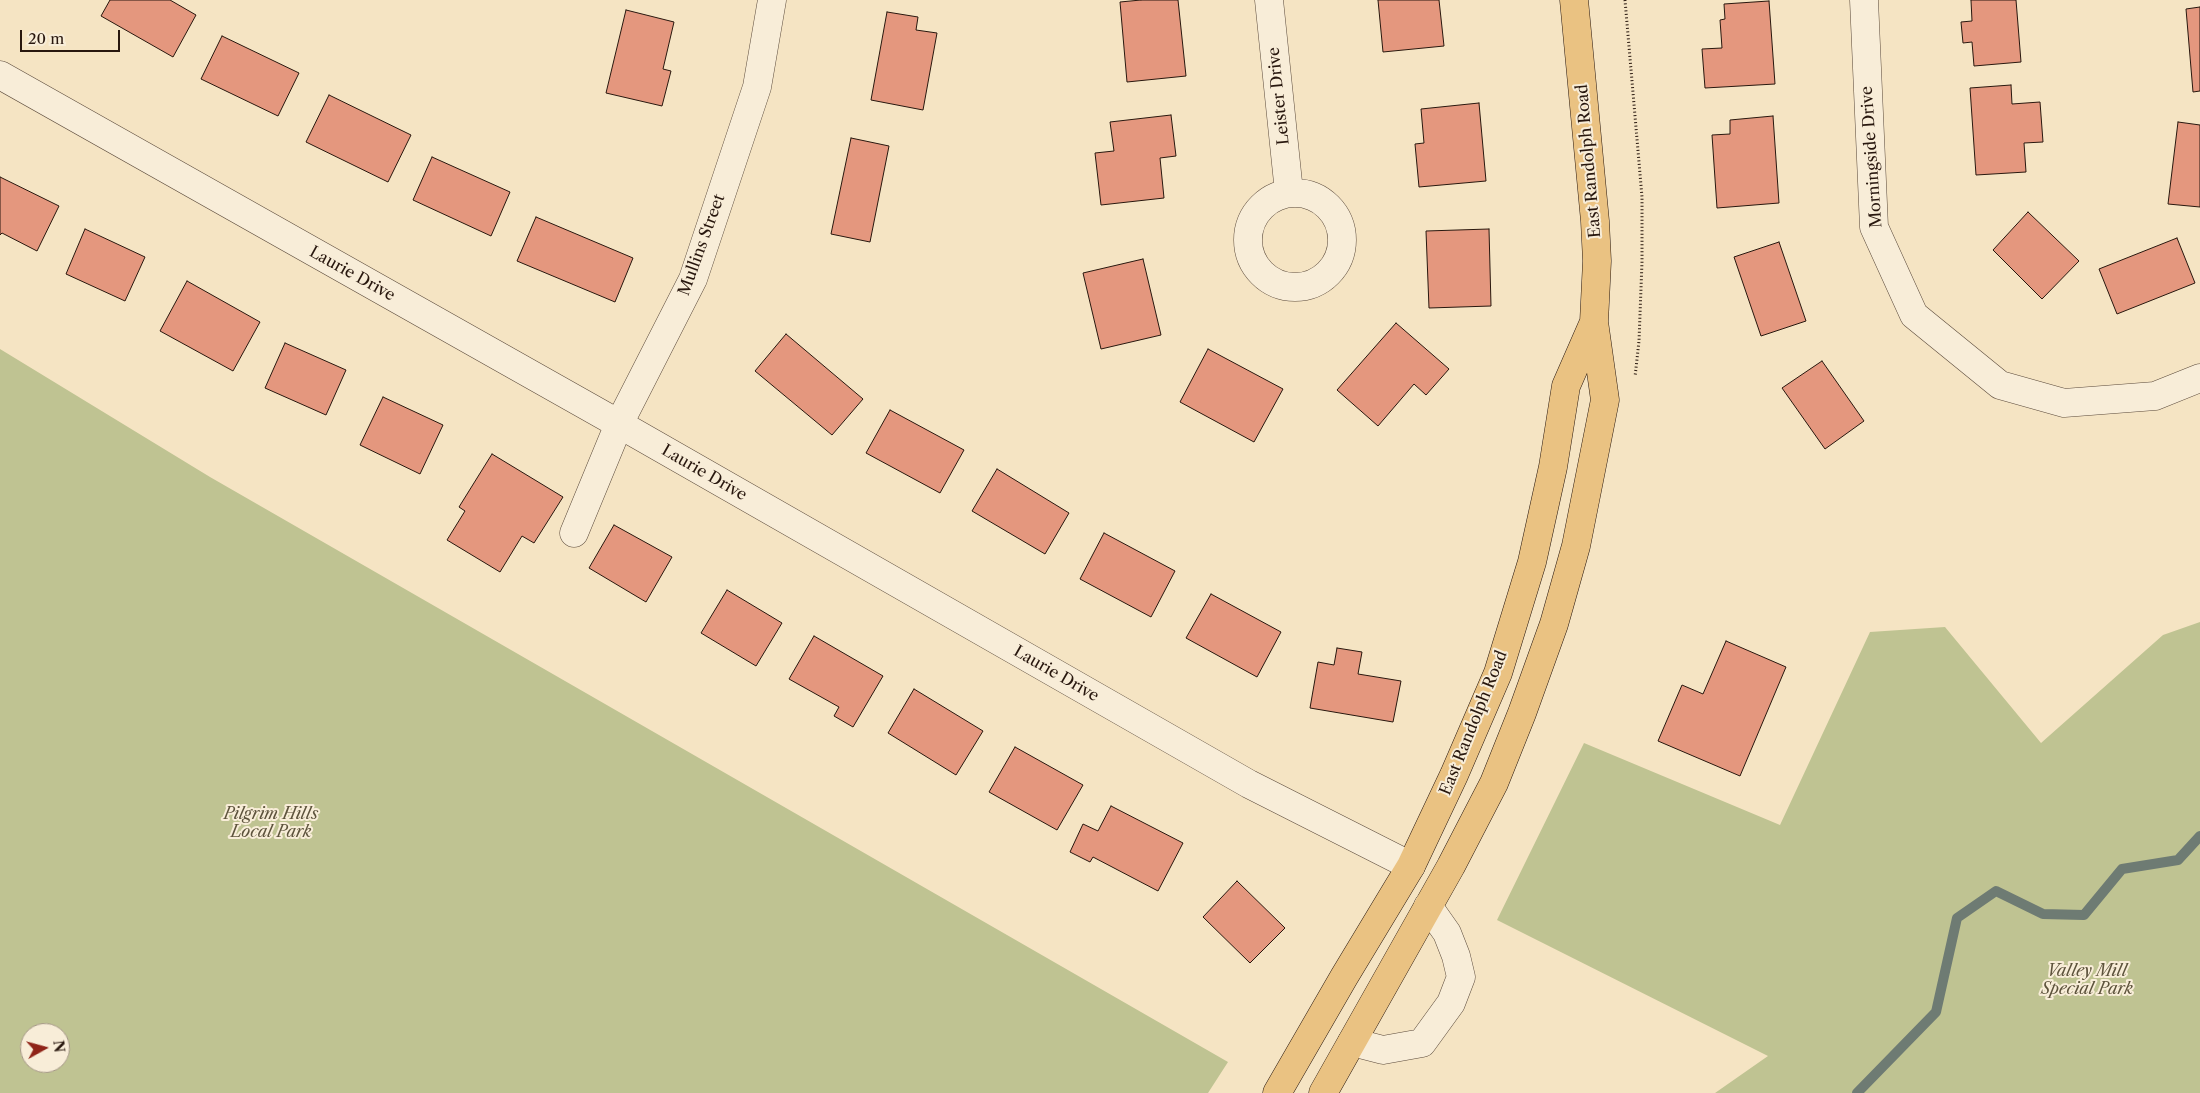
<!DOCTYPE html>
<html>
<head>
<meta charset="utf-8">
<style>
	body { margin:0 }
	#map { position:relative; width:2200px; height:1093px; overflow:hidden; background:#f5e4c3; font-family:"Libre Caslon Text",serif }
	canvas { display:block }
	.north { position:absolute; left:20px; top:1023px; width:50px; height:50px; box-sizing:border-box; background:#f8edd8; border:1px solid #a59787; border-radius:50%; rotate:83deg; font-size:14px; font-weight:700; line-height:20px; text-align:center; color:#28170e }
	.north::after { content:''; display:block; margin:auto; width:18px; height:22px; background:#8f2418; clip-path:polygon(50% 0,100% 100%,50% 72%,0 100%) }
	.scale { position:absolute; left:20px; top:30px; width:100px; height:22px; box-sizing:border-box; border:2px solid #28170e; border-top:0; padding-left:6px; font-size:15px; line-height:18px; white-space:nowrap; color:#28170e; -webkit-text-stroke:4px #f8edd8; paint-order:stroke }
</style>
</head>
<body>
<div id="map">
<canvas width="2200" height="1093"></canvas>
<div class="north">N</div>
<div class="scale">20 m</div>
</div>
<script>
const g = document.querySelector('canvas').getContext('2d');
g.lineJoin = 'round';
function fill(path, color) { g.fillStyle = color; g.fill(path, 'evenodd'); }
const shape = rows => new Path2D(rows.map(r => 'M' + r).join(''));
function trace(path, color, width, dash) { g.strokeStyle = color; g.lineWidth = width; g.lineCap = dash ? 'butt' : 'round'; g.setLineDash(dash || []); g.stroke(path); }
function label(font, color, halo, rows, align = 'center') {
  g.font = font + ' "Libre Caslon Text",serif'; g.lineWidth = 4; g.setLineDash([]); g.textBaseline = 'middle'; g.strokeStyle = halo; g.fillStyle = color; for (const [text, x, y, turn = 0] of rows) {
    g.save(); g.translate(x, y); g.rotate((+turn || 0) * Math.PI / 180); g.textAlign = isNaN(turn) ? turn : align; if (halo) g.strokeText(text, 0, 0); g.fillText(text, 0, 0); g.restore();
  }
}
fill(shape([
	[0,349,210,477,1228,1062,1208,1093,0,1093],
	[30,1033,60,1033,60,1063,30,1063],
	[2200,622,2200,1093,1715,1093,1768,1056,1497,920,1584,743,1780,825,1870,632,1945,627,2041,743,2163,635]
]), '#bfc392');
trace(shape([
	[1857,1093,1936,1012,1957,918,1996,891,2043,914,2084,915,2122,869,2178,860,2200,836]
]), '#6e7b73', 10);
const building = shape([
	[110,0,170,0,196,15,173,57,101,16,110,0],
	[1141,0,1178,0,1186,76,1127,82,1120,2,1141,0],
	[1378,0,1439,0,1444,46,1383,52,1378,0],
	[1971,0,2016,0,2021,62,1974,66,1972,42,1963,43,1961,22,1972,21,1971,0],
	[1769,1,1775,84,1705,88,1702,49,1722,48,1720,20,1725,19,1724,4,1769,1],
	[2200,7,2200,91,2193,92,2186,9,2200,7],
	[626,10,674,22,663,69,671,71,662,106,606,93,626,10],
	[887,12,918,17,916,30,937,33,923,110,871,100,887,12],
	[222,36,299,73,278,116,201,79,222,36],
	[2011,85,2012,104,2040,102,2043,142,2024,143,2026,172,1976,175,1970,88,2011,85],
	[329,95,411,135,388,182,306,142,329,95],
	[1479,103,1486,181,1419,187,1415,144,1424,143,1421,109,1479,103],
	[1171,115,1176,156,1160,158,1164,198,1101,205,1095,153,1114,151,1110,122,1171,115],
	[1773,116,1779,203,1717,208,1712,135,1730,134,1730,120,1773,116],
	[2178,122,2200,125,2200,207,2168,204,2178,122],
	[851,138,889,146,870,242,831,234,851,138],
	[432,157,510,192,491,236,413,200,432,157],
	[0,177,59,206,37,251,2,233,0,235,0,177],
	[2028,212,2079,261,2042,299,1993,250,2028,212],
	[536,217,633,258,615,302,517,261,536,217],
	[85,229,145,257,125,301,66,274,85,229],
	[1489,229,1491,306,1429,308,1426,231,1489,229],
	[2177,238,2195,283,2117,314,2099,269,2177,238],
	[1779,242,1806,321,1761,336,1734,257,1779,242],
	[1143,259,1161,335,1101,349,1083,273,1143,259],
	[187,281,260,322,233,371,160,331,187,281],
	[1396,323,1449,369,1426,395,1414,384,1378,426,1337,390,1396,323],
	[786,334,863,399,832,435,755,371,786,334],
	[285,343,346,370,326,415,265,388,285,343],
	[1208,349,1283,389,1254,442,1180,402,1208,349],
	[1822,361,1864,421,1825,449,1782,388,1822,361],
	[383,397,443,425,420,474,360,445,383,397],
	[890,410,964,450,940,493,866,453,890,410],
	[492,454,563,497,534,543,522,536,500,572,447,540,465,511,459,507,492,454],
	[997,469,1069,513,1045,554,972,511,997,469],
	[614,525,672,557,646,602,589,568,614,525],
	[1104,533,1175,571,1151,617,1080,579,1104,533],
	[727,590,782,623,756,666,701,633,727,590],
	[1211,594,1281,632,1257,677,1186,638,1211,594],
	[814,636,883,676,853,727,834,716,839,707,789,679,814,636],
	[1726,641,1786,667,1740,776,1658,741,1682,685,1703,694,1726,641],
	[1337,648,1362,652,1358,674,1401,681,1393,722,1310,708,1318,662,1334,665,1337,648],
	[914,689,983,731,956,775,888,733,914,689],
	[1015,747,1083,785,1057,830,989,792,1015,747],
	[1111,806,1183,843,1158,891,1093,857,1090,862,1070,852,1083,824,1098,831,1111,806],
	[1237,881,1285,928,1250,963,1203,917,1237,881]
]);
fill(building, '#e4977e');
trace(building, '#28170e', 1);
const minor = shape([
	[1269,0,1289,192],
	[1864,0,1874,227,1914,315,2000,385,2064,403,2155,396,2200,378],
	[0,75,619,424,1249,784,1411,866],
	'1248 240a47 47 0 1 1 94 0a47 47 0 1 1-94 0Z',
	[574,533,619,424,693,279,757,87,772,0],
	[1352,1042,1383,1050,1422,1043,1451,1003,1461,977,1456,956,1447,933,1428,906]
]);
const major = shape([
	[1277,1093,1344,977,1411,866,1454,775,1498,673,1532,562,1553,467,1566,386,1594,322],
	[1323,1093,1451,866,1494,783,1522,713,1554,624,1576,546,1605,400,1594,322,1597,261,1595,221,1574,0]
]);
trace(minor, '#5b4a3b', 29);
trace(major, '#28170e', 29);
trace(shape([
	[1625,0,1642,197,1642,262,1639,341,1635,377]
]), '#28170e', 3, [1, 2.5]);
trace(minor, '#f8edd8', 28);
trace(major, '#eac282', 28);
label('16px', '#28170e', '#f8edd8', [
	["Leister Drive",1279,96,-96],
	["Morningside Drive",1872,157,-94],
	["East Randolph Road",1589,161,-95],
	["Mullins Street",702,245,-70],
	["Laurie Drive",352,274,29],
	["Laurie Drive",704,473,30],
	["Laurie Drive",1056,674,30],
	["East Randolph Road",1474,723,-68]
]);
label('italic 16px', '#5d533c', '#f8edd8', [
	["Pilgrim Hills",271,814],
	["Local Park",271,832],
	["Valley Mill",2087,971],
	["Special Park",2087,989]
]);
</script>
</body>
</html>
